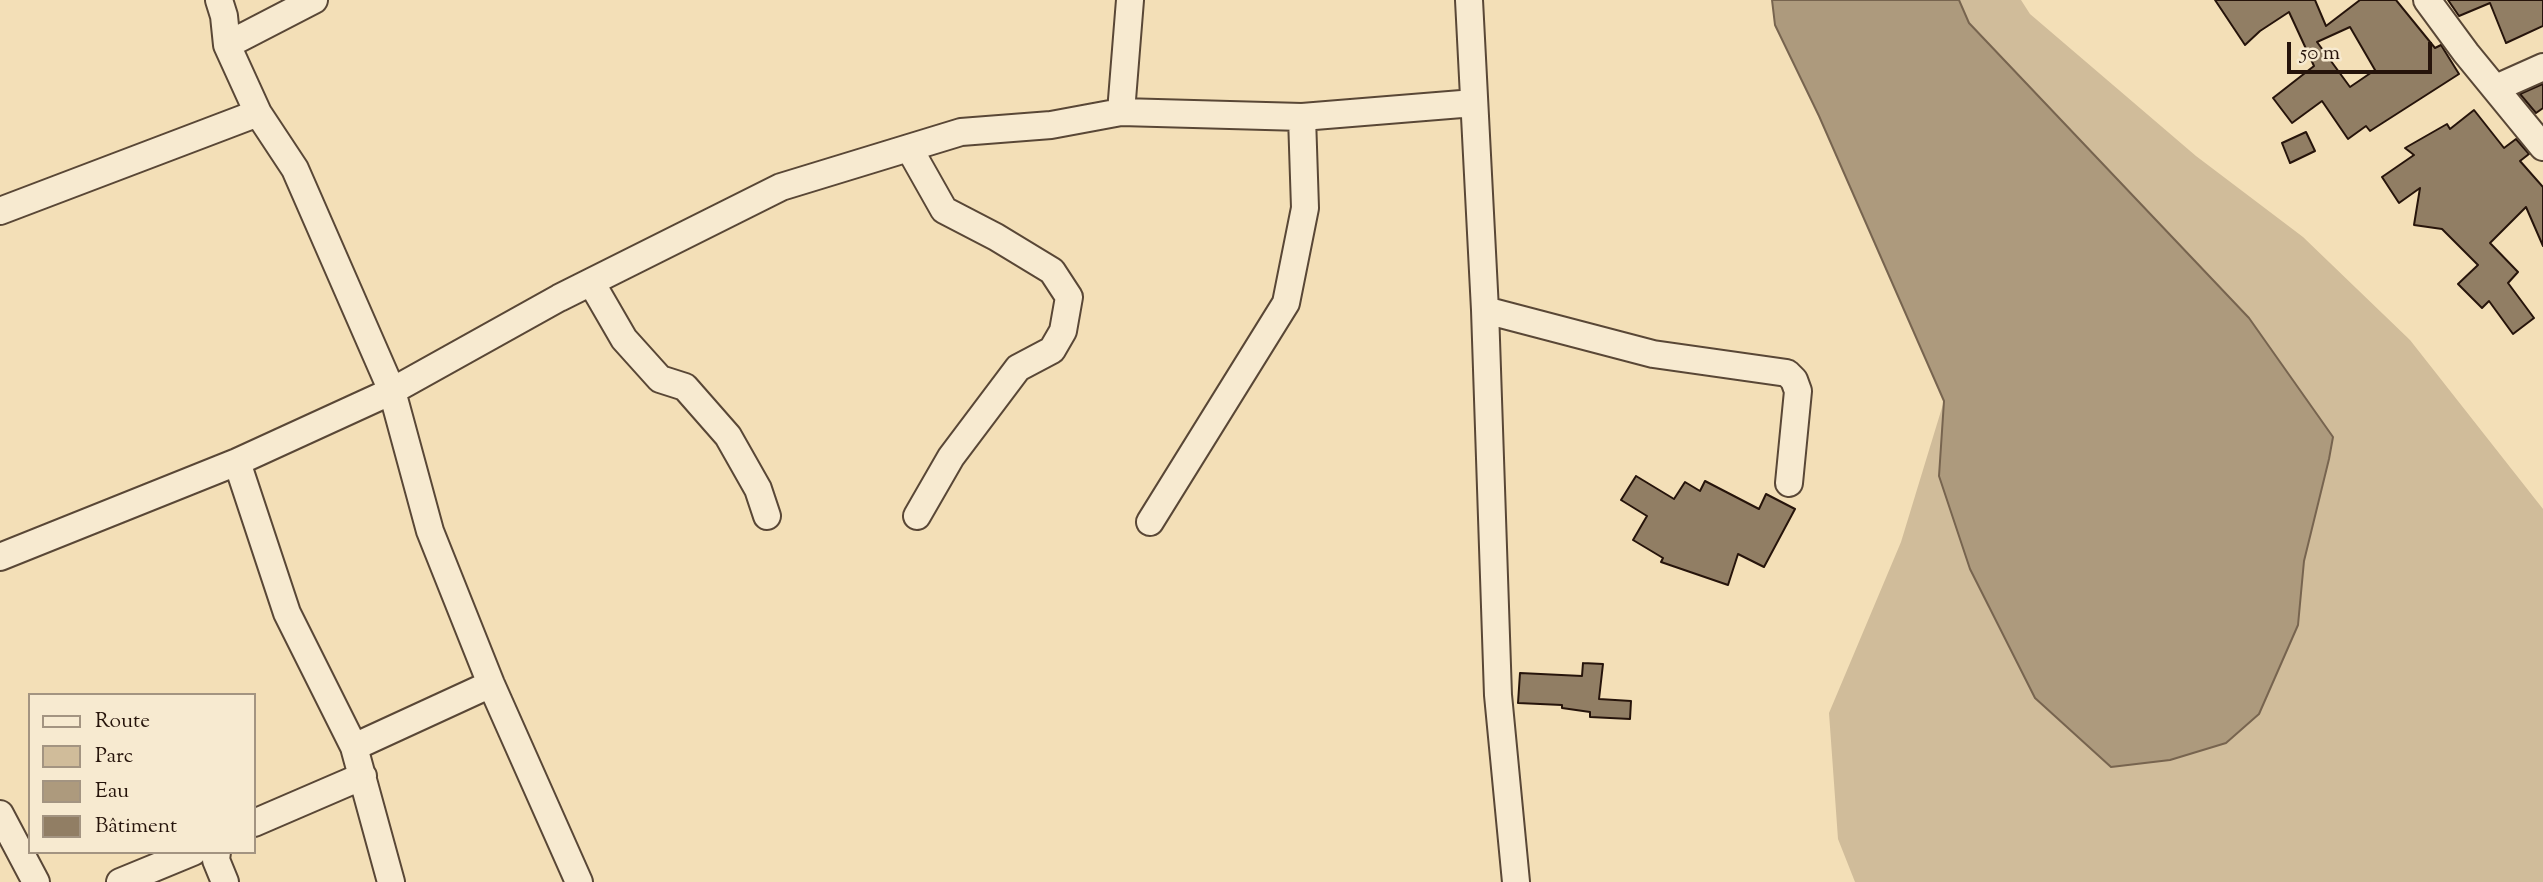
<!DOCTYPE html>
<html>
<head>
<meta charset="utf-8">
<style>
	body { margin:0 }
	#map { position:relative; width:2543px; height:882px; overflow:hidden; background:#f3dfb7; font-family:"Sorts Mill Goudy",serif }
	canvas { display:block }
	.legend { position:absolute; left:28px; top:693px; width:228px; height:161px; box-sizing:border-box; background:#f7ead0; border:2px solid #a39481; margin:0; padding:9px 12px; list-style:none; font-size:21px; color:#26140b }
	.legend li { display:flex; align-items:center; gap:14px; height:35px }
	.legend b { width:35px; border:2px solid #a39481 }
	.scale { position:absolute; left:2287px; top:42px; width:145px; height:32px; box-sizing:border-box; border:4px solid #26140b; border-top:0; padding-left:9px; font-size:21px; line-height:24px; white-space:nowrap; color:#26140b; -webkit-text-stroke:5px #f7ead0; paint-order:stroke }
</style>
</head>
<body>
<div id="map">
<canvas width="2543" height="882"></canvas>
<ul class="legend">
<li><b style="height:9px;background:#f7ead0"></b>Route</li>
<li><b style="height:19px;background:#d0bc9a"></b>Parc</li>
<li><b style="height:19px;background:#ad9a7d"></b>Eau</li>
<li><b style="height:19px;background:#917e64"></b>Bâtiment</li>
</ul>
<div class="scale">50 m</div>
</div>
<script>
const g = document.querySelector('canvas').getContext('2d');
g.lineJoin = 'round';
function fill(path, color) { g.fillStyle = color; g.fill(path, 'evenodd'); }
const shape = rows => new Path2D(rows.map(r => 'M' + r).join(''));
function trace(path, color, width, dash) { g.strokeStyle = color; g.lineWidth = width; g.lineCap = dash ? 'butt' : 'round'; g.setLineDash(dash || []); g.stroke(path); }
fill(shape([
	[1959,0,2021,0,2030,14,2196,156,2303,237,2410,340,2543,509,2543,882,1855,882,1838,839,1829,713,1901,542,1944,401,1939,476,2170,760,2225,743,2259,714,2298,625,2304,561,2329,459,2052,112,1969,23]
]), '#d0bc9a');
const water = shape([
	[1772,0,1959,0,1969,23,2249,318,2333,437,2329,459,2304,561,2298,625,2259,714,2226,743,2170,760,2111,767,2035,698,1970,569,1939,476,1944,401,1819,116,1775,25,1772,0]
]);
fill(water, '#ad9a7d');
trace(water, '#77644f', 2);
const building = shape([
	[2215,0,2315,0,2326,26,2360,0,2396,0,2435,48,2441,45,2459,74,2370,131,2366,126,2348,139,2322,101,2292,123,2273,98,2314,66,2289,12,2260,31,2245,45,2215,0],
	[2350,27,2375,70,2350,87,2317,42,2350,27],
	[2448,0,2543,0,2543,26,2506,43,2490,3,2459,16,2448,0],
	[2543,84,2543,108,2536,113,2520,94,2543,84],
	[2474,110,2504,148,2516,139,2529,154,2520,161,2543,187,2543,246,2526,207,2490,243,2518,272,2508,283,2534,318,2513,334,2489,301,2482,308,2458,284,2478,265,2442,229,2414,225,2420,188,2399,203,2382,177,2414,155,2405,148,2447,124,2450,129,2474,110],
	[2306,132,2315,151,2290,163,2282,143,2306,132],
	[1636,476,1674,499,1685,482,1700,491,1705,481,1759,509,1766,494,1795,509,1764,567,1738,554,1728,585,1661,562,1663,558,1633,540,1647,516,1621,500,1636,476],
	[1583,663,1603,664,1599,699,1631,701,1630,719,1590,717,1590,712,1562,708,1562,705,1518,703,1520,673,1582,676,1583,663]
]);
fill(building, '#917e64');
trace(building, '#26140b', 2);
const minor = shape([
	[219,0,224,16,227,45,258,113,295,169,392,391,430,531,491,684,579,882],
	[1469,0,1485,310,1498,695,1516,882],
	[2427,0,2466,53,2543,147],
	[227,45,314,0],
	[2496,88,2543,67],
	[1121,112,1302,117,1474,103],
	[909,148,944,210,996,237,1052,271,1069,297,1063,331,1052,350,1018,368,951,457,917,516],
	[0,211,258,113],
	[591,282,624,339,660,379,685,387,728,436,758,489,767,516],
	[1485,310,1653,354,1787,373,1794,380,1798,391,1789,483],
	[237,462,287,613,354,747,391,882],
	[1150,522,1286,303,1305,208,1302,117],
	[0,557,237,462,392,391,559,298,781,187,961,132,1051,125,1121,112,1130,0],
	[354,747,491,684],
	[0,814,36,882],
	[254,823,363,776],
	[217,852,216,860,225,882],
	[120,882,193,852]
]);
trace(minor, '#594736', 30);
trace(minor, '#f7ead0', 26);
</script>
</body>
</html>
